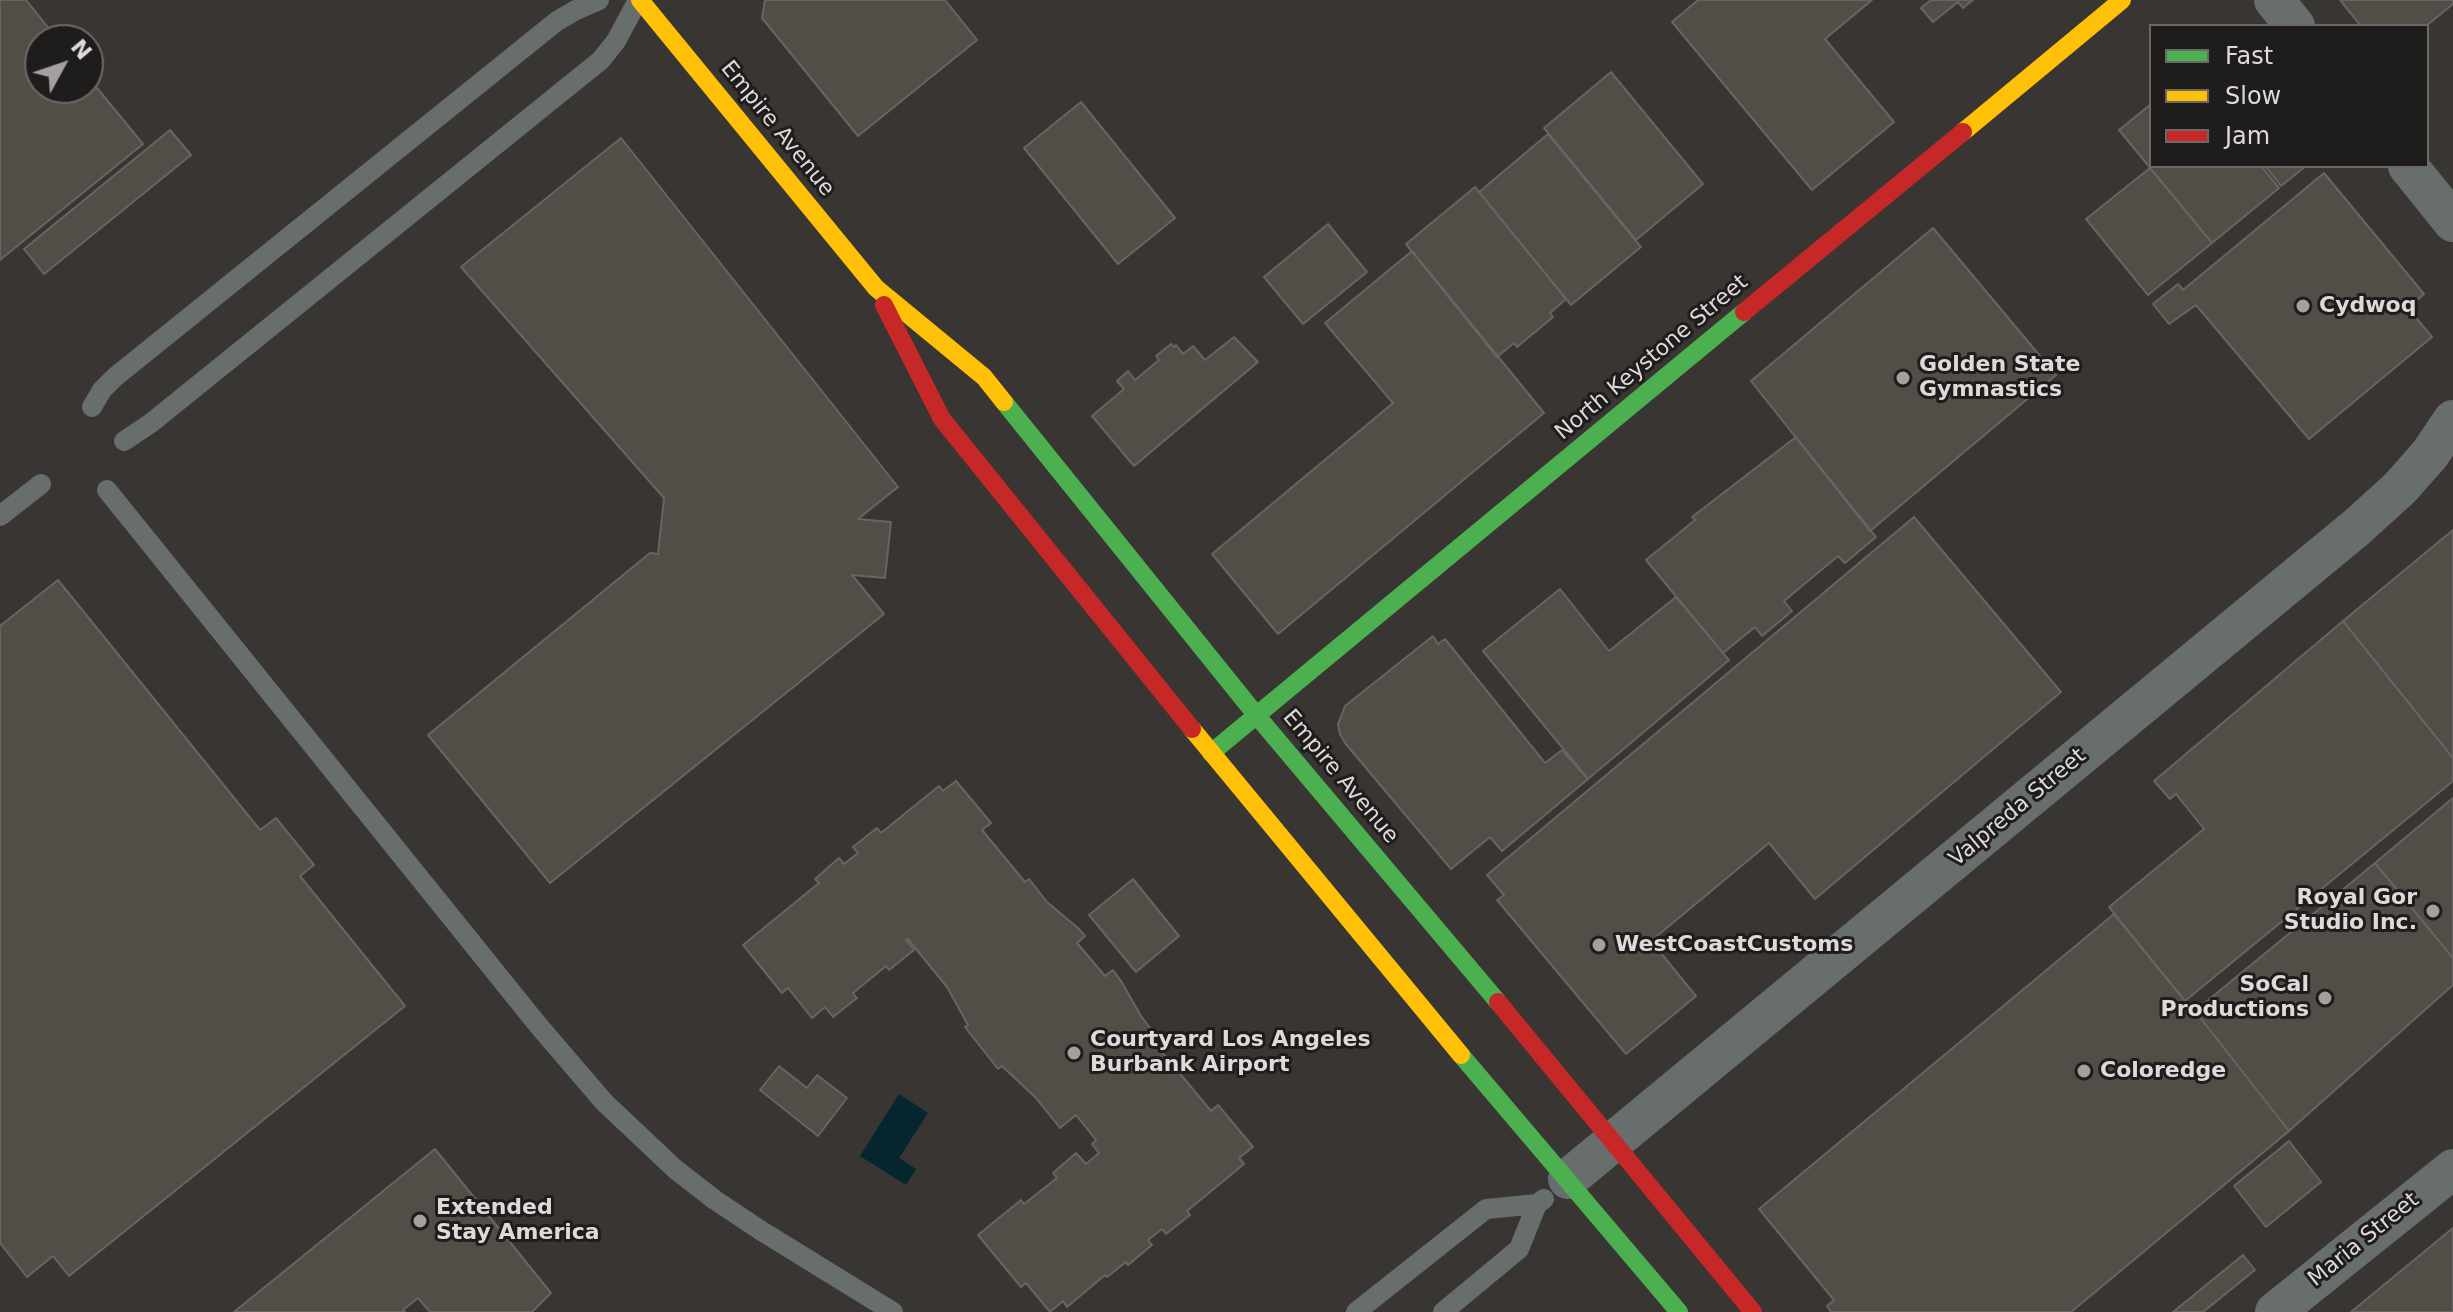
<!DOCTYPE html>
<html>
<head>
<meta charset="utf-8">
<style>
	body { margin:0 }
	#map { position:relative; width:2453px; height:1312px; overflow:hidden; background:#383533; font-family:"DejaVu Sans",sans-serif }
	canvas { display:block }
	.legend { position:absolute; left:2149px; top:24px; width:280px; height:144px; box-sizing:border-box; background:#1f1c1c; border:2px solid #6b6868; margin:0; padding:10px 14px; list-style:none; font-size:24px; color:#dddad9 }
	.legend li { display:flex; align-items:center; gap:16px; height:40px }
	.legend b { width:40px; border:2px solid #6b6868 }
	.north { position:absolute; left:24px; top:24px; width:80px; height:80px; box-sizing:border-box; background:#1f1c1c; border:2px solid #6b6868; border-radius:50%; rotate:50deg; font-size:22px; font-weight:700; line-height:32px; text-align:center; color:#dddad9 }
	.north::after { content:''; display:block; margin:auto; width:28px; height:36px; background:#a3a09f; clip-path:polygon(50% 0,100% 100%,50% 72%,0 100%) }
</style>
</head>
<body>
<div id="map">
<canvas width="2453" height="1312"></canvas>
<ul class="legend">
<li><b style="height:10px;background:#4caf50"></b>Fast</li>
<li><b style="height:10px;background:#ffc107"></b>Slow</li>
<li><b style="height:10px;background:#c62828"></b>Jam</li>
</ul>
<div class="north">N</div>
</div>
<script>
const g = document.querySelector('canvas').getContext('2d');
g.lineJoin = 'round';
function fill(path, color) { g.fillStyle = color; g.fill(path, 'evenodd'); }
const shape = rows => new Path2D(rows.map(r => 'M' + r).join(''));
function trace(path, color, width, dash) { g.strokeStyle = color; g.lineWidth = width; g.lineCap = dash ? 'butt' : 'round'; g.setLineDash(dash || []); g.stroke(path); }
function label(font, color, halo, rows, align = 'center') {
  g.font = font + ' "DejaVu Sans",sans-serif'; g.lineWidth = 6; g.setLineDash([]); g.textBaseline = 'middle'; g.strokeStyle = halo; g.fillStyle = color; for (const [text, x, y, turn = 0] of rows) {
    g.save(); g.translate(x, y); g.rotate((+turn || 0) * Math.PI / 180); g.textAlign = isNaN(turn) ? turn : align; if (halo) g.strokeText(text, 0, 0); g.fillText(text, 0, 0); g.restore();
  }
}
fill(shape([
	[899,1094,928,1113,899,1158,916,1169,906,1185,860,1156]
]), '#05262f');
const building = shape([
	[0,0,26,0,58,40,40,40,40,88,88,88,88,77,143,144,0,260,0,0],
	[765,0,945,0,977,40,858,136,762,18,765,0],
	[1698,0,1872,0,1825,39,1894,122,1812,190,1672,22,1698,0],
	[1931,0,1973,0,1963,8,1958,2,1933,22,1921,8,1931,0],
	[2340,0,2453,0,2453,4,2426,26,2361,26,2340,0],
	[1611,72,1703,184,1636,240,1544,128,1611,72],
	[1081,102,1175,218,1118,264,1024,148,1081,102],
	[2151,104,2151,166,2261,166,2279,188,2212,243,2119,130,2151,104],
	[170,130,191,155,44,274,24,249,170,130],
	[1548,134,1641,247,1571,305,1479,192,1548,134],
	[621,138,898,487,858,519,891,522,885,578,852,575,884,614,550,883,428,735,650,553,658,554,664,498,461,267,621,138],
	[2265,166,2306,166,2281,186,2265,166],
	[2150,168,2212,243,2148,295,2086,219,2150,168],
	[2324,173,2424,294,2408,308,2432,337,2309,439,2196,305,2169,324,2153,304,2178,284,2183,290,2324,173],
	[1475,187,1566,299,1550,313,1553,317,1517,347,1514,343,1497,357,1406,244,1475,187],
	[1328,224,1367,272,1303,324,1264,277,1328,224],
	[1933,228,2056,375,1870,531,1751,381,1933,228],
	[1412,251,1544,413,1278,634,1212,554,1393,403,1325,323,1412,251],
	[1234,337,1258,362,1134,466,1092,416,1124,389,1117,381,1128,371,1135,380,1159,360,1156,356,1171,344,1174,347,1176,345,1183,354,1193,346,1205,360,1234,337],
	[1796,437,1876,537,1845,563,1838,556,1784,601,1792,611,1762,636,1755,627,1723,653,1646,560,1695,520,1692,517,1796,437],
	[1914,517,2061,692,1815,899,1769,843,1651,941,1696,996,1626,1054,1497,900,1504,895,1487,875,1914,517],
	[2453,530,2453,758,2343,621,2453,530],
	[58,580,260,830,276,818,314,865,300,876,405,1006,69,1276,53,1256,27,1277,0,1243,0,626,58,580],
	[1560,589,1609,651,1676,597,1729,660,1588,779,1483,651,1560,589],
	[2343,621,2453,758,2453,781,2185,1001,2109,907,2204,829,2176,794,2170,799,2154,781,2343,621],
	[1433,636,1438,644,1445,639,1545,763,1562,750,1588,779,1502,851,1490,837,1451,869,1345,743,1340,734,1338,724,1345,706,1433,636],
	[956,781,991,823,982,830,1025,882,1029,879,1047,902,1078,928,1085,936,1077,943,1105,976,1113,970,1121,981,1141,1016,1156,1036,1152,1040,1211,1111,1218,1105,1253,1147,1239,1158,1244,1164,1187,1211,1190,1215,1166,1234,1162,1229,1148,1240,1152,1245,1128,1265,1126,1262,1107,1277,1105,1275,1067,1307,1063,1301,1050,1312,1026,1283,1021,1287,978,1235,1021,1200,1024,1204,1057,1178,1053,1173,1076,1153,1086,1164,1099,1153,1092,1144,1096,1140,1076,1115,1060,1128,1036,1098,1002,1066,998,1069,965,1027,968,1025,947,987,908,939,906,940,914,950,889,970,886,966,853,993,857,998,833,1017,825,1007,812,1018,788,988,782,993,743,945,819,883,815,879,839,858,844,864,858,853,853,847,877,828,881,833,939,786,943,791,956,781],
	[2453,798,2453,958,2375,863,2453,798],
	[2375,863,2453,958,2453,985,2289,1131,2195,1011,2375,863],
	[1133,879,1179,936,1136,972,1089,915,1133,879],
	[2114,914,2185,1001,2195,1011,2289,1131,2071,1312,1831,1312,1827,1306,1834,1300,1759,1209,2114,914],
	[779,1066,807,1088,817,1075,847,1098,818,1136,760,1090,779,1066],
	[2289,1141,2321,1182,2266,1227,2234,1186,2289,1141],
	[435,1149,551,1293,532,1312,430,1312,418,1298,403,1310,405,1312,234,1312,435,1149],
	[2453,1228,2453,1312,2351,1312,2453,1228],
	[2243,1255,2255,1270,2203,1312,2173,1312,2243,1255]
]);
fill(building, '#534d47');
trace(building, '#676563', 2);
trace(shape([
	[92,407,102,390,115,377,557,21,576,10,599,0],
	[124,441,151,423,601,60,616,41,638,0],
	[107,490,538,1025,604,1102,675,1169,715,1200,760,1230,893,1312],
	[0,516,41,484],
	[1356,1312,1486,1209,1537,1204],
	[1443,1312,1519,1249,1537,1204,1544,1199]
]), '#686d6e', 20);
trace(shape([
	[2274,0,2295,26],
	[2408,166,2453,222],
	[1568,1179,2357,527,2400,488,2430,454,2453,420],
	[2275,1312,2453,1169]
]), '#686d6e', 40);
trace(shape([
	[1004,402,1257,716,1498,1002],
	[1211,753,1744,312],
	[1461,1055,1679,1312]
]), '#4caf50', 18);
trace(shape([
	[640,0,876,288,984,377,1004,402],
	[1963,132,2122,0],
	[1192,729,1461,1055]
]), '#ffc107', 18);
trace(shape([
	[884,305,942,419,1192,729],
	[1744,312,1963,132],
	[1498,1002,1753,1312]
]), '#c62828', 18);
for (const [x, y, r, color] of [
	[2303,306,8,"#a3a09f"],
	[1903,378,8,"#a3a09f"],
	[2433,911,8,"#a3a09f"],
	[1599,945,8,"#a3a09f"],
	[2325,998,8,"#a3a09f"],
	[1074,1053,8,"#a3a09f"],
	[2084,1071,8,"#a3a09f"],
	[420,1221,8,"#a3a09f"]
]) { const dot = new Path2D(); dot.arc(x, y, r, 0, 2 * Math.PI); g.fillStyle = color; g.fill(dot); trace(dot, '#1f1c1c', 3); }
label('22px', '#dddad9', '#1f1c1c', [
	["Empire Avenue",777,129,51],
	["North Keystone Street",1652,358,-40],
	["Empire Avenue",1340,777,50],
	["Valpreda Street",2018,808,-40],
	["Maria Street",2364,1240,-39]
]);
label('bold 22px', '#dddad9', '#1f1c1c', [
	["Cydwoq",2319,306],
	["Golden State",1919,365],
	["Gymnastics",1919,390],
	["Royal Gor",2417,898,"right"],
	["Studio Inc.",2417,923,"right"],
	["WestCoastCustoms",1615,945],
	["SoCal",2309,985,"right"],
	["Productions",2309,1010,"right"],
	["Courtyard Los Angeles",1090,1040],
	["Burbank Airport",1090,1065],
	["Coloredge",2100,1071],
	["Extended",436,1208],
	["Stay America",436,1233]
], 'left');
</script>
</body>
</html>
